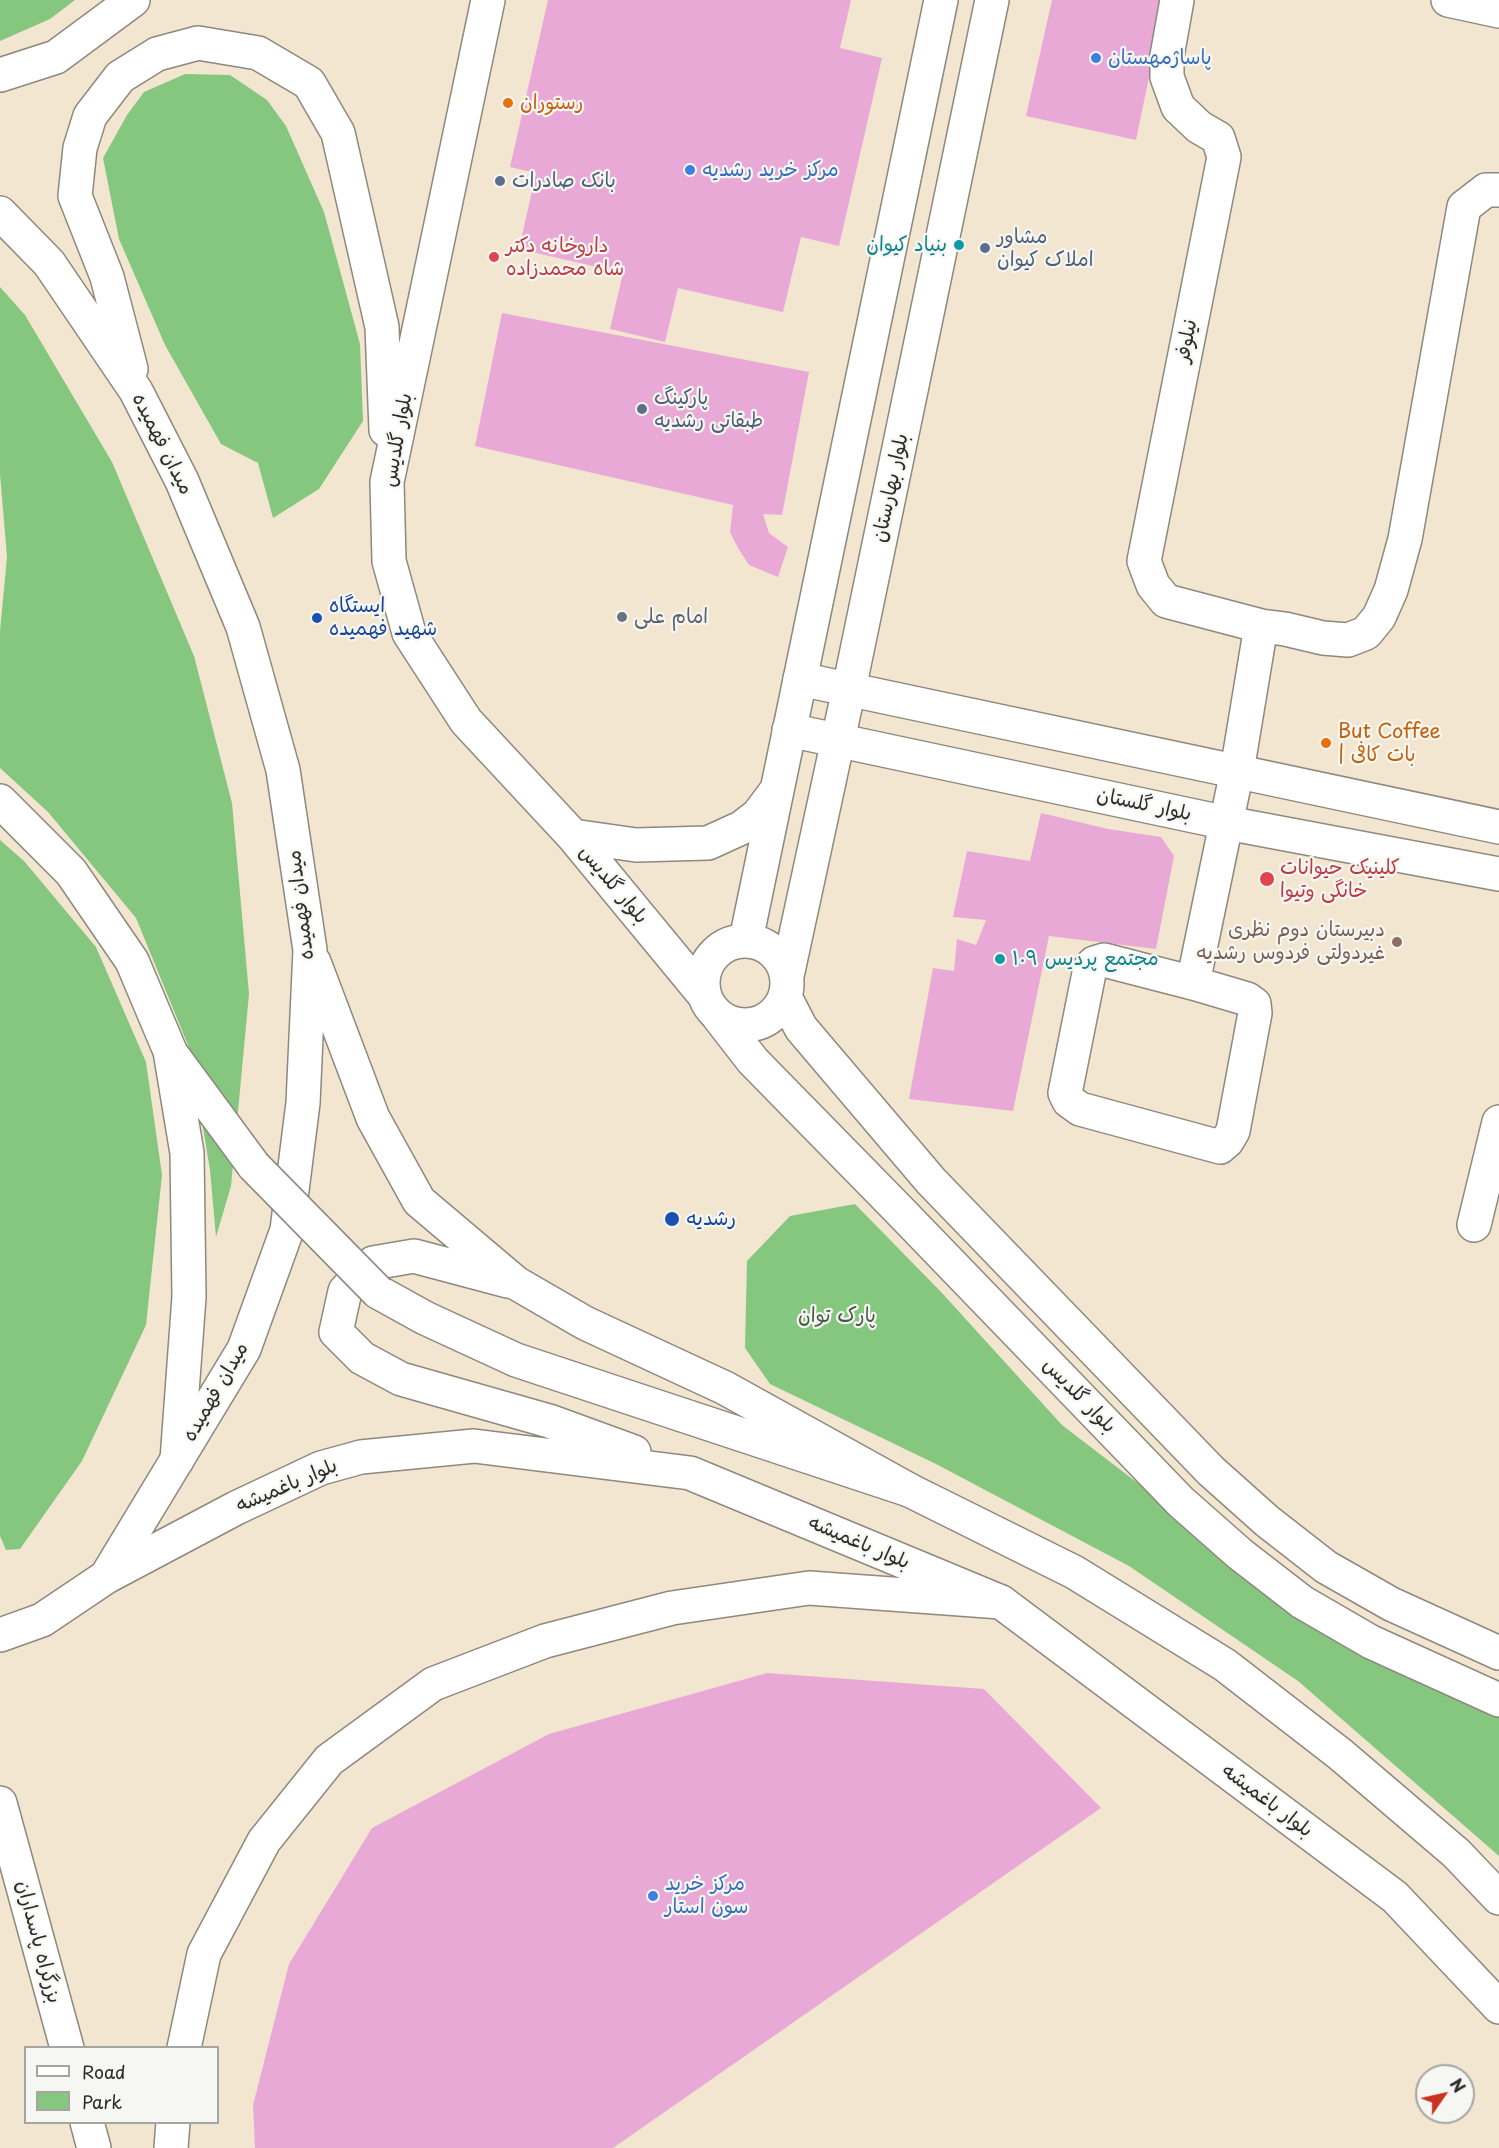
<!DOCTYPE html>
<html>
<head>
<meta charset="utf-8">
<style>
	body { margin:0 }
	#map { position:relative; width:1499px; height:2148px; overflow:hidden; background:#f2e6d0; font-family:"Playpen Sans",sans-serif }
	canvas { display:block }
	.legend { position:absolute; left:24px; top:2046px; width:195px; height:78px; box-sizing:border-box; background:#f6f6f2; border:2px solid #a5a5a2; margin:0; padding:8px 10px; list-style:none; font-size:18px; color:#2b2b2b }
	.legend li { display:flex; align-items:center; gap:12px; height:30px }
	.legend b { width:30px; border:2px solid #a5a5a2 }
	.north { position:absolute; left:1415px; top:2064px; width:60px; height:60px; box-sizing:border-box; background:#f6f6f2; border:2px solid #a5a5a2; border-radius:50%; rotate:56deg; font-size:16px; font-weight:700; line-height:24px; text-align:center; color:#2b2b2b }
	.north::after { content:''; display:block; margin:auto; width:21px; height:27px; background:#c8321e; clip-path:polygon(50% 0,100% 100%,50% 72%,0 100%) }
</style>
</head>
<body>
<div id="map">
<canvas width="1499" height="2148"></canvas>
<ul class="legend">
<li><b style="height:8px;background:#fff"></b>Road</li>
<li><b style="height:16px;background:#85c77f"></b>Park</li>
</ul>
<div class="north">N</div>
</div>
<script>
const g = document.querySelector('canvas').getContext('2d');
g.lineJoin = 'round';
function fill(path, color) { g.fillStyle = color; g.fill(path, 'evenodd'); }
const shape = rows => new Path2D(rows.map(r => 'M' + r).join(''));
function trace(path, color, width, dash) { g.strokeStyle = color; g.lineWidth = width; g.lineCap = dash ? 'butt' : 'round'; g.setLineDash(dash || []); g.stroke(path); }
function label(font, color, halo, rows, align = 'center') {
  g.font = font + ' "Playpen Sans","Playpen Sans Arabic",sans-serif'; g.lineWidth = 4.5; g.setLineDash([]); g.textBaseline = 'middle'; g.strokeStyle = halo; g.fillStyle = color; for (const [text, x, y, turn = 0] of rows) {
    g.save(); g.translate(x, y); g.rotate((+turn || 0) * Math.PI / 180); g.textAlign = isNaN(turn) ? turn : align; if (halo) g.strokeText(text, 0, 0); g.fillText(text, 0, 0); g.restore();
  }
}
fill(shape([
	[0,0,75,0,50,19,0,41],
	[185,74,230,75,267,100,286,126,324,212,360,344,363,421,319,489,273,518,258,463,221,444,165,345,119,239,103,158,127,115,144,92],
	[0,287,25,315,112,462,194,656,232,803,249,994,231,1186,216,1237,210,1170,190,1050,136,918,48,812,0,768,0,631,7,557,0,474],
	[0,840,24,861,96,947,146,1062,162,1175,146,1325,82,1461,20,1549,6,1550,0,1536],
	[855,1204,942,1293,1062,1425,1349,1645,1499,1714,1499,1856,1298,1681,1129,1566,936,1464,770,1384,745,1348,747,1261,790,1216]
]), '#85c77f');
fill(shape([
	[548,0,851,0,840,48,882,58,839,246,801,237,783,312,678,288,665,342,610,329,623,273,519,249,536,173,510,167],
	[1052,0,1165,0,1136,140,1026,116],
	[502,313,809,372,782,515,763,514,769,533,788,547,778,577,749,565,738,548,730,532,733,505,475,446],
	[1041,813,1108,829,1161,837,1174,856,1156,949,1049,936,1013,1111,909,1099,933,968,954,971,957,939,976,945,986,920,953,917,967,851,1030,861],
	[767,1673,984,1689,1101,1808,613,2148,255,2148,253,2105,289,1964,372,1828,549,1734]
]), '#e9a9d7');
const minor = shape([
	[1177,0,1167,56,1167,77,1178,107,1199,127,1218,138,1224,157,1144,561,1153,585,1166,601,1261,626,1237,771,1193,983,1104,960,1094,963,1090,968,1065,1093,1069,1101,1080,1109,1220,1147,1227,1141,1233,1131,1255,1013,1254,1004,1247,999,1193,983],
	[1448,0,1499,11],
	[1261,626,1285,629,1323,638,1348,640,1366,633,1379,617,1391,590,1405,539,1464,207,1486,190,1499,190],
	[800,679,1499,827],
	[789,730,1227,823,1499,874],
	[1474,1225,1499,1122]
]);
const major = shape([
	[488,0,387,482,389,561,409,633,466,721,573,836,705,996],
	[0,75,56,57,133,0],
	[0,213,49,263,136,391,182,481,243,627,283,770,310,950,303,1103,287,1230,244,1349,106,1577,42,1620,0,1635],
	[131,369,107,277,75,196,80,148,90,116,120,77,157,54,198,43,258,53,309,83,338,133,382,327,386,430],
	[573,836,636,845,708,843,741,828,758,815,776,791],
	[746,940,941,0],
	'703 983a42 42 0 1 1 84 0a42 42 0 1 1-84 0Z',
	[314,962,373,1118,419,1201,516,1283,585,1323,725,1388,909,1490,1074,1572,1225,1665,1340,1754,1456,1853,1499,1898],
	[787,976,849,689,992,0],
	[785,997,801,1028,931,1181,1211,1471,1267,1521,1326,1567,1391,1604,1499,1653],
	[718,1016,753,1061,900,1211,1181,1502,1240,1554,1302,1602,1371,1642,1499,1700],
	[508,1281,414,1256,373,1263,345,1291,336,1332,362,1358,401,1379,549,1421,634,1452],
	[106,1577,236,1508,321,1468,361,1457,474,1446,690,1473,1001,1602,1395,1897,1499,2007]
]);
const highway = shape([
	[0,801,71,872,132,961,170,1051,187,1153,189,1297,177,1460],
	[173,1056,254,1166],
	[378,1292,425,1318,516,1360,909,1490],
	[0,1803,67,2048],
	[184,2048,204,1954,264,1841,329,1760,433,1684,545,1641,672,1608,809,1588,1001,1602],
	[87,2122,94,2148],
	[171,2148,173,2122]
]);
trace(minor, '#8e887e', 36);
trace(major, '#8e887e', 36);
trace(highway, '#8e887e', 36);
trace(minor, '#fff', 33);
trace(major, '#fff', 33);
trace(highway, '#fff', 33);
const highwayBridge = shape([
	[254,1166,378,1292]
]);
trace(highwayBridge, '#8e887e', 36, []);
trace(highwayBridge, '#fff', 33);
for (const [x, y, r, color] of [
	[1096,58,6,"#3f7fe0"],
	[508,103,6,"#e8710a"],
	[690,170,6,"#3f7fe0"],
	[500,181,6,"#5c6f8a"],
	[959,245,6,"#0f9aa8"],
	[985,248,6,"#5c6f8a"],
	[494,257,6,"#e0444e"],
	[642,409,6,"#5c6f8a"],
	[622,617,6,"#6b7280"],
	[317,618,6,"#1a4fb4"],
	[1326,743,6,"#e8710a"],
	[1267,879,8,"#e0444e"],
	[1397,942,6,"#8d6e63"],
	[1000,959,6,"#0f9aa8"],
	[672,1219,8,"#1a4fb4"],
	[653,1896,6,"#3f7fe0"]
]) { const dot = new Path2D(); dot.arc(x, y, r, 0, 2 * Math.PI); g.fillStyle = color; g.fill(dot); trace(dot, '#f6f6f2', 2); }
label('20px', '#366cbe', '#f6f6f2', [
	["پاساژمهستان",1108,58],
	["مرکز خرید رشدیه",702,170],
	["مرکز خرید",665,1884],
	["سون استار",665,1907]
], 'left');
label('20px', '#c56008', '#f6f6f2', [
	["رستوران",520,103],
	["But Coffee",1338,732],
	["| بات کافی",1338,755]
], 'left');
label('20px', '#4e5e75', '#f6f6f2', [
	["بانک صادرات",512,181],
	["مشاور",997,237],
	["املاک کیوان",997,260],
	["پارکینگ",654,398],
	["طبقاتی رشدیه",654,421]
], 'left');
label('20px', '#0d838f', '#f6f6f2', [
	["بنیاد کیوان",947,245],
	["مجتمع پردیس ۱۰۹",1012,959,"left"]
], 'right');
label('20px', '#be3a42', '#f6f6f2', [
	["داروخانه دکتر",506,246],
	["شاه محمدزاده",506,269],
	["کلینیک حیوانات",1280,868],
	["خانگی وتیوا",1280,891]
], 'left');
label('20px', '#2b2b2b', '#f6f6f2', [
	["نیلوفر",1187,341,-79],
	["بلوار گلدیس",398,440,-80],
	["میدان فهمیده",162,444,63],
	["بلوار بهارستان",891,488,-78],
	["بلوار گلستان",1144,805,12],
	["بلوار گلدیس",613,885,50],
	["میدان فهمیده",301,905,-97],
	["میدان فهمیده",216,1392,-60],
	["بلوار گلدیس",1079,1396,46],
	["بلوار باغمیشه",287,1486,-23],
	["بلوار باغمیشه",859,1543,23],
	["بلوار باغمیشه",1267,1801,37],
	["بزرگراه پاسداران",38,1942,75]
]);
label('20px', '#164399', '#f6f6f2', [
	["ایستگاه",329,606],
	["شهید فهمیده",329,629],
	["رشدیه",686,1219]
], 'left');
label('20px', '#5b616d', '#f6f6f2', [
	["امام علی",634,617]
], 'left');
label('20px', '#785e54', '#f6f6f2', [
	["دبیرستان دوم نظری",1385,930],
	["غیردولتی فردوس رشدیه",1385,953]
], 'right');
label('20px', '#465a44', '#f6f6f2', [
	["پارک توان",837,1316]
]);
</script>
</body>
</html>
